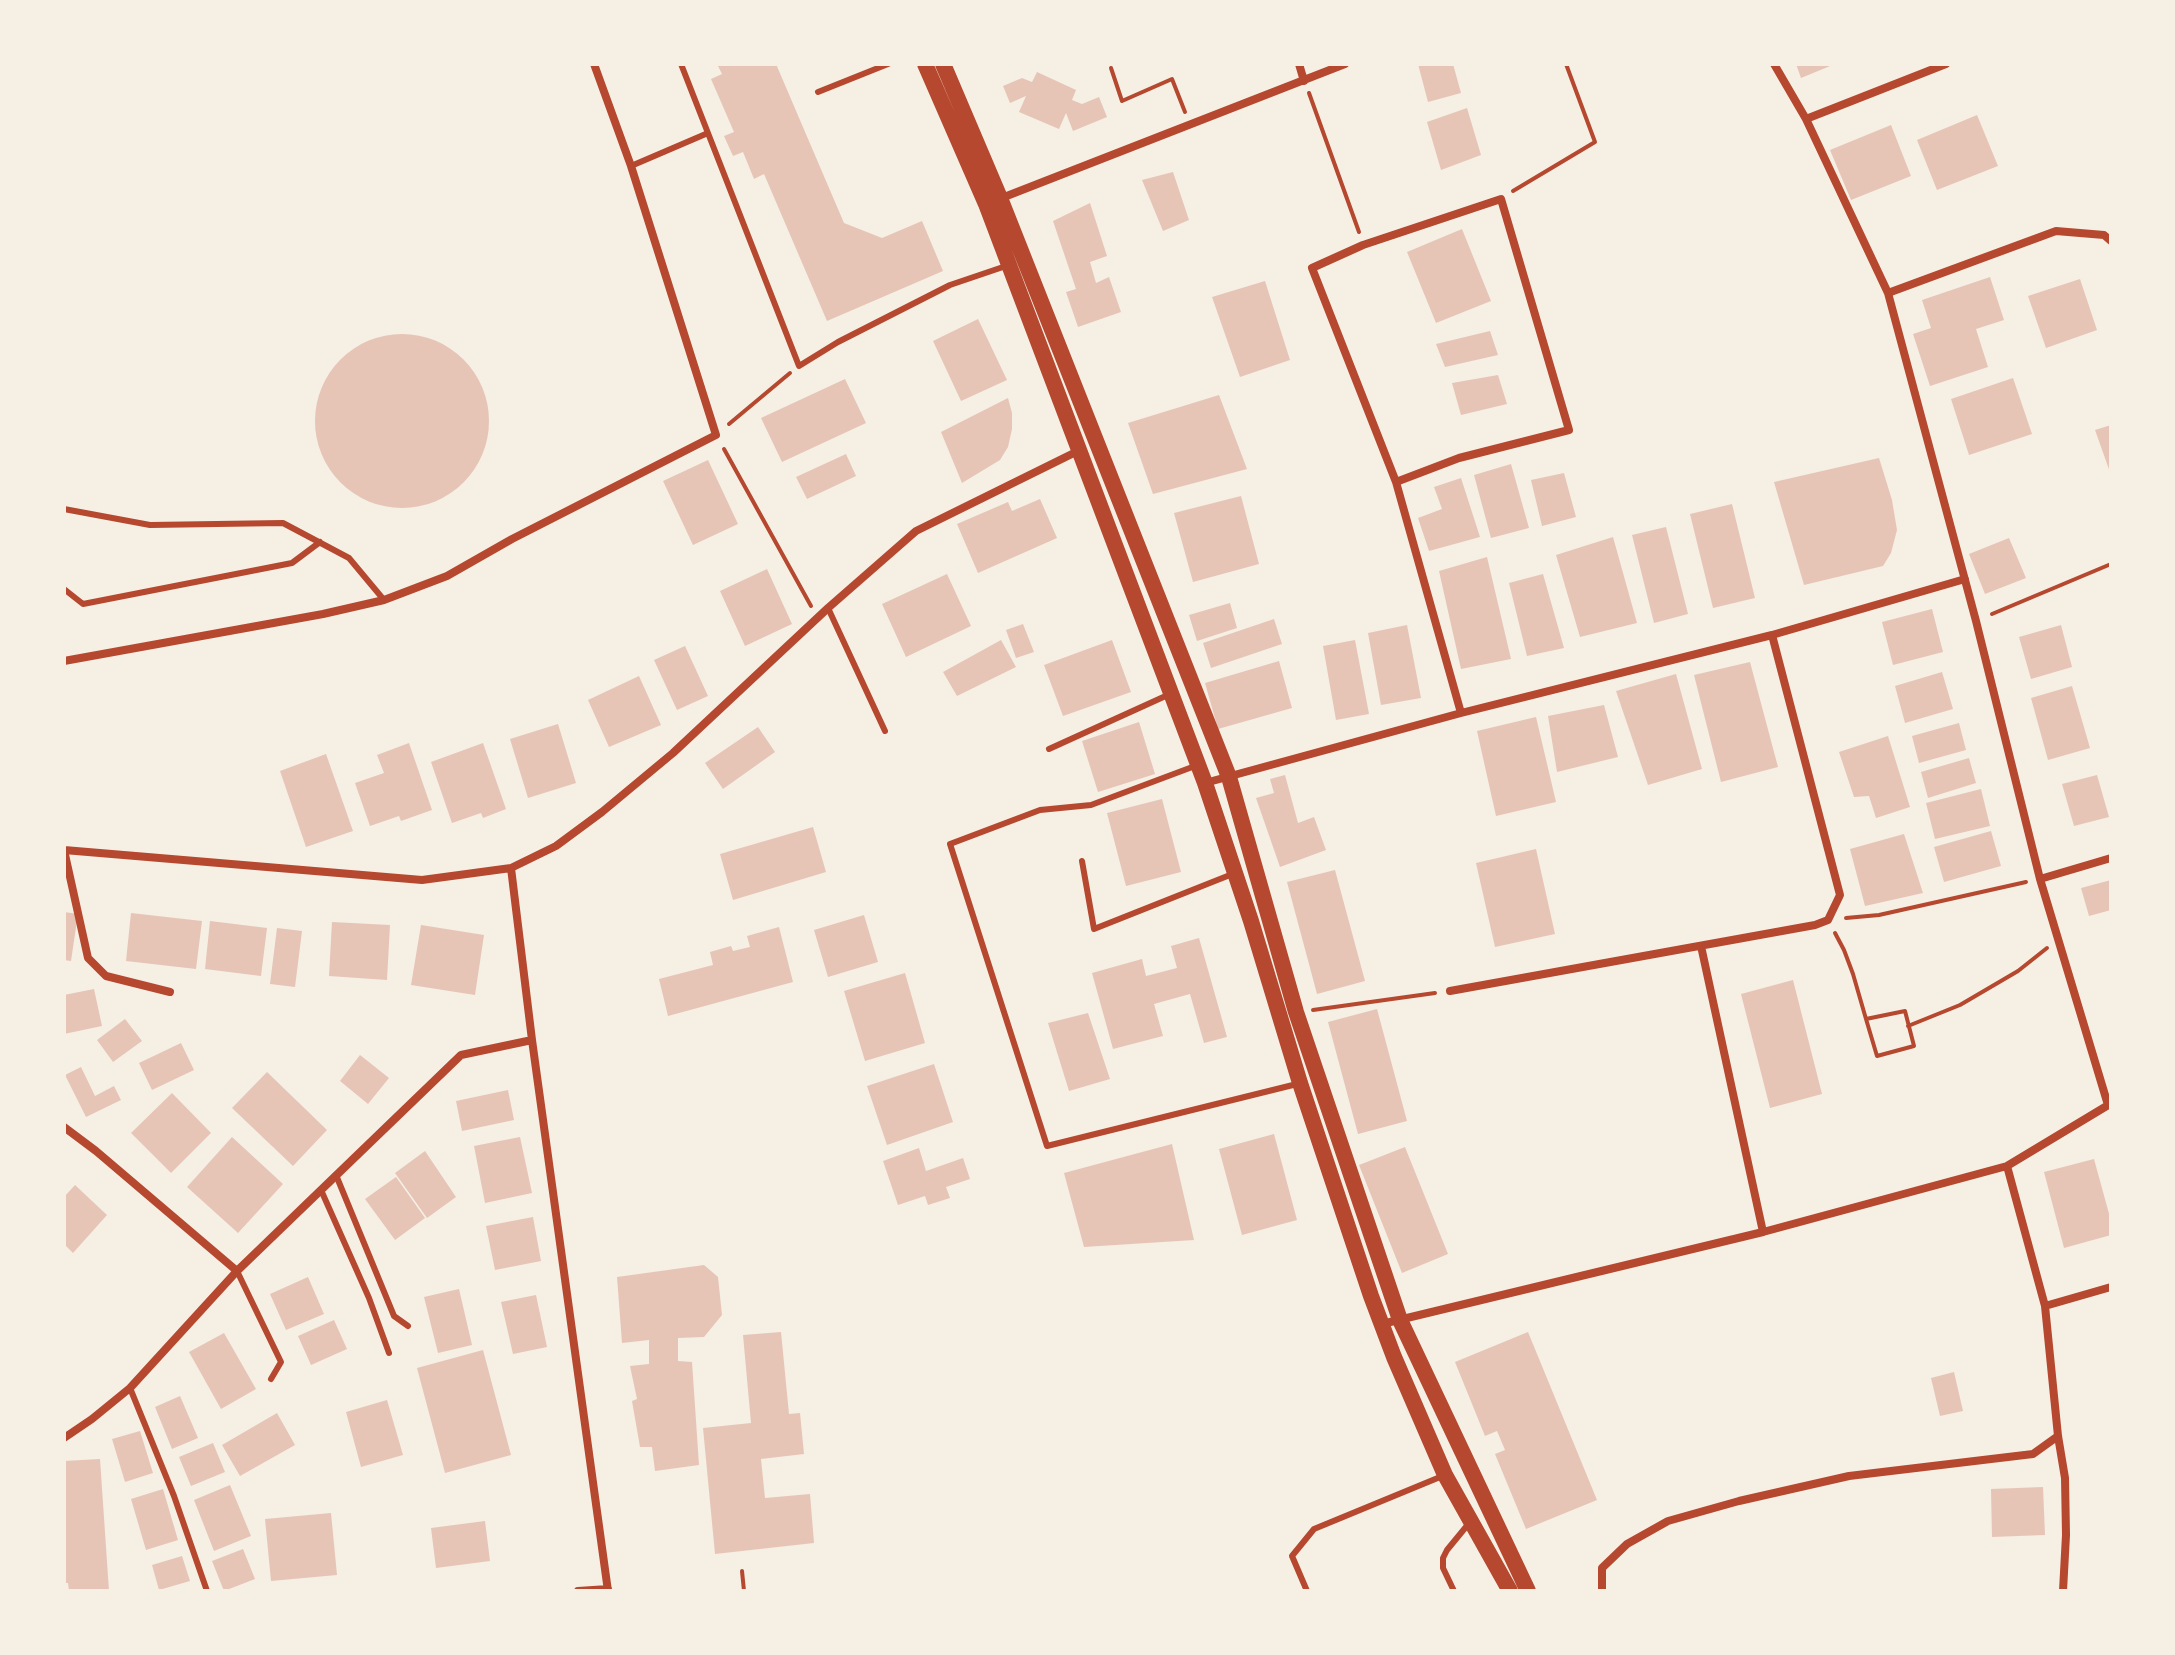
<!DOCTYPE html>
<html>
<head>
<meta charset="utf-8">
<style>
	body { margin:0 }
	#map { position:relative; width:2175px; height:1655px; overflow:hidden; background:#f6efe4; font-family:Manrope,sans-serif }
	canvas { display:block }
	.frame { position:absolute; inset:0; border:66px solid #f6efe4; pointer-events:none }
</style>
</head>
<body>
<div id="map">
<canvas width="2175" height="1655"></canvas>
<div class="frame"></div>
</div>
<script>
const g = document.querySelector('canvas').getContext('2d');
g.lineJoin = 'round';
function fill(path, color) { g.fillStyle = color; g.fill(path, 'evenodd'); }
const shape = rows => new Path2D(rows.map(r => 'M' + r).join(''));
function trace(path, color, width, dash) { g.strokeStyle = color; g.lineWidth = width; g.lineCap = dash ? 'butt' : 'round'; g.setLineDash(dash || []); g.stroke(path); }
fill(shape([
	[717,64,776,64,844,223,882,238,922,221,943,271,827,321,764,174,754,179,743,152,733,156,724,136,734,132,711,79,722,74],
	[1418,64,1453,64,1461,93,1428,102],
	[1796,64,1835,64,1801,78],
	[1037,72,1076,90,1072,100,1082,104,1099,97,1107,117,1073,131,1066,113,1059,129,1019,112,1026,96,1010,103,1003,86,1022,78,1032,82],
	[1467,108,1481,155,1441,170,1427,122],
	[1977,115,1998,166,1937,190,1917,140],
	[1891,125,1911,176,1851,200,1830,150],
	[1173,172,1189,220,1163,231,1142,180],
	[1090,203,1107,256,1090,262,1096,283,1109,277,1121,312,1078,327,1066,292,1076,289,1053,221],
	[1462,229,1491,301,1436,323,1407,252],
	[1990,277,2004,320,1976,329,1988,367,1930,386,1913,334,1931,328,1922,300],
	[2080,279,2097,330,2046,348,2028,296],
	[1265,281,1290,360,1240,377,1212,297],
	[978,319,1007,380,961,401,933,341],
	[1490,331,1498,355,1445,367,1436,344],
	'315 421a87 87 0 1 1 174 0a87 87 0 1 1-174 0Z',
	[1498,375,1507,404,1461,415,1452,383],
	[2013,378,2032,434,1969,455,1951,399],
	[845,379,866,423,782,462,761,418],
	[1219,395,1247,469,1153,494,1128,423],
	[1008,398,1012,413,1012,429,1008,447,1000,460,962,483,941,432],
	[2111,425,2111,475,2095,430],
	[846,454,856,476,807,499,796,477],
	[1879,458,1892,500,1897,530,1891,553,1883,566,1804,585,1774,482],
	[708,460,738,524,693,545,663,481],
	[1511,464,1529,528,1491,538,1474,475],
	[1564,473,1576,517,1542,526,1531,480],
	[1461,478,1480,537,1429,551,1418,518,1442,509,1434,487],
	[1241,496,1259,564,1193,582,1174,513],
	[1040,499,1057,538,978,573,957,524,1008,502,1012,511],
	[1732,504,1755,598,1713,608,1690,514],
	[1666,527,1688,614,1654,623,1632,535],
	[1613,537,1637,623,1580,637,1556,555],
	[2009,538,2026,578,1985,594,1969,554],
	[1487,557,1511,659,1461,669,1439,571],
	[767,569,792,624,745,646,720,591],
	[947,574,971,626,906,657,882,604],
	[1543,574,1564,648,1527,656,1509,583],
	[1230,603,1237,628,1197,641,1189,615],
	[1932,609,1943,652,1893,665,1882,622],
	[1274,619,1282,644,1211,668,1203,643],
	[1023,624,1034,652,1016,658,1006,630],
	[1407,625,1421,698,1381,705,1368,633],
	[2061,625,2072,667,2031,679,2019,637],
	[1001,640,1016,667,957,696,943,672],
	[1112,640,1131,692,1063,716,1044,665],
	[1355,640,1369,714,1336,720,1323,646],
	[685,646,708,696,677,710,654,660],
	[1279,661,1292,708,1218,729,1205,683],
	[1750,662,1778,767,1721,782,1694,675],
	[1942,672,1953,709,1905,723,1895,686],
	[1676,674,1702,769,1648,785,1616,691],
	[639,676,661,725,609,747,588,700],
	[2072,686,2090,748,2048,760,2031,698],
	[1604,705,1618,757,1557,772,1548,716],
	[1536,717,1556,802,1496,816,1477,731],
	[1139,722,1155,774,1098,792,1082,741],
	[1959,723,1966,750,1919,763,1912,736],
	[558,724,576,783,528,798,510,739],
	[758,727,775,752,723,789,705,763],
	[1888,736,1910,807,1876,818,1869,796,1854,797,1839,752],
	[409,743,432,810,401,821,399,816,370,826,355,783,384,773,377,755],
	[483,743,506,809,483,818,481,813,452,823,431,762],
	[326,754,353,831,306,847,280,771],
	[1969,758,1976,783,1928,798,1921,772],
	[1285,775,1298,823,1314,817,1326,850,1280,867,1256,798,1274,793,1270,779],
	[2097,775,2109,817,2074,826,2062,784],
	[1981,789,1990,826,1935,839,1926,803],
	[1162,799,1181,872,1126,886,1107,813],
	[813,827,826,872,733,900,720,854],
	[1991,831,2001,866,1944,882,1934,847],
	[1904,834,1923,893,1865,906,1850,849],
	[1536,849,1555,934,1495,947,1476,863],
	[1335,870,1365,981,1317,994,1287,882],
	[2111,880,2111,910,2089,916,2081,888],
	[64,912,78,914,71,961,64,960],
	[131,913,202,921,196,969,126,961],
	[864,915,878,962,828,977,814,930],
	[210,921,267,928,261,976,205,969],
	[332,922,390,925,387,980,329,976],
	[421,925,484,935,475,995,411,985],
	[779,927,793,982,668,1016,659,979,713,965,710,952,731,946,733,951,750,947,747,936],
	[277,928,302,931,295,987,270,984],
	[1199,938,1227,1037,1204,1043,1190,994,1154,1004,1163,1036,1113,1049,1092,973,1142,959,1146,976,1177,968,1171,946],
	[905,973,925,1043,865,1061,844,991],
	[1793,980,1822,1094,1770,1108,1741,994],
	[94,989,102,1026,64,1034,64,995],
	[1377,1009,1407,1121,1358,1134,1328,1022],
	[1088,1013,1110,1079,1069,1091,1048,1023],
	[125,1019,142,1041,113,1062,97,1040],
	[181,1043,194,1070,152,1090,139,1063],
	[360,1055,389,1078,368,1104,340,1081],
	[934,1064,953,1122,887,1145,867,1086],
	[81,1067,95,1096,114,1086,121,1100,86,1117,65,1075],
	[267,1072,327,1130,293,1166,232,1108],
	[508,1090,514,1120,462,1131,456,1101],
	[172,1093,211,1133,171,1173,131,1133],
	[1274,1134,1297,1220,1242,1235,1219,1149],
	[232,1137,283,1184,238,1233,187,1187],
	[520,1137,532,1193,485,1203,474,1146],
	[1172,1144,1194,1240,1084,1247,1064,1173],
	[1405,1147,1448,1254,1402,1273,1359,1165],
	[919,1148,926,1171,963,1158,970,1179,946,1187,950,1198,928,1205,925,1196,898,1205,883,1161],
	[425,1151,456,1197,427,1218,395,1173],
	[2094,1159,2111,1221,2111,1235,2064,1248,2044,1172],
	[396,1177,425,1218,395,1240,365,1199],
	[75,1185,107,1215,73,1253,64,1244,64,1197],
	[533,1217,541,1261,495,1270,486,1226],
	[704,1265,718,1277,722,1315,704,1337,678,1338,678,1361,692,1362,699,1465,655,1471,652,1447,640,1447,632,1401,637,1399,630,1366,649,1364,649,1340,622,1343,617,1277],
	[308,1277,324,1314,286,1330,270,1294],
	[459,1289,472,1345,438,1353,424,1297],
	[536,1295,547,1347,513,1354,501,1302],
	[334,1320,347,1349,311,1365,298,1336],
	[781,1332,789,1414,800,1413,804,1454,761,1459,765,1498,810,1494,814,1543,715,1554,703,1428,751,1423,743,1335],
	[1528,1332,1597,1500,1526,1529,1495,1454,1505,1450,1497,1431,1485,1436,1455,1362],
	[224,1333,256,1389,221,1409,189,1352],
	[483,1350,511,1455,445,1473,417,1368],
	[1954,1372,1963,1411,1940,1416,1931,1378],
	[180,1396,198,1438,172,1449,155,1407],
	[387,1400,403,1455,361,1467,346,1412],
	[277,1413,295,1445,240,1476,222,1445],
	[140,1431,153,1473,125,1482,112,1439],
	[213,1443,225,1472,191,1486,179,1457],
	[100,1459,109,1591,69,1591,68,1583,64,1583,64,1461],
	[230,1485,251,1536,214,1551,194,1500],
	[2043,1487,2045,1535,1992,1537,1991,1489],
	[163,1489,178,1540,146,1550,131,1499],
	[331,1513,337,1575,271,1581,265,1519],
	[485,1521,490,1561,436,1568,431,1528],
	[243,1549,255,1579,224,1591,212,1561],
	[182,1556,190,1581,159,1590,152,1565]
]), '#e6c5b7');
trace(shape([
	[1111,68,1122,101,1172,79,1185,112],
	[1309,93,1359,232],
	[1513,191,1595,142,1566,64],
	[729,424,790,373],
	[724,449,811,606],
	[1992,614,2111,564],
	[1846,918,1879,915,2026,882],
	[1835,933,1844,950,1853,974,1866,1019],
	[1313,1010,1435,993],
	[1905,1011,1914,1046,1877,1056,1866,1019,1905,1011],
	[1908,1026,1960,1005,2018,971,2047,948],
	[742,1571,744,1591]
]), '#b5482f', 4);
trace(shape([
	[681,64,799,366,838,342,950,285,1006,266],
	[818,92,888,64],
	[631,166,708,133],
	[64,509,150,525,283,523,349,558,384,600],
	[64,589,83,604,292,563,320,542],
	[828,608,885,731],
	[1049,749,1170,694],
	[1195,766,1091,805,1040,810,950,844,1047,1146,1297,1084],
	[1082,861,1094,929,1235,873],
	[336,1175,394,1316,408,1326],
	[321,1190,369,1298,389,1353],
	[237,1271,281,1362,271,1379],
	[130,1388,174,1496,207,1591],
	[1307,1591,1292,1556,1314,1529,1445,1475],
	[1454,1591,1443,1568,1443,1558,1447,1550,1470,1522]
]), '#b5482f', 6);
trace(shape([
	[1299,64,1304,81],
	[1774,64,1806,119,1888,293,1976,621,2040,879,2108,1105],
	[1806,119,1946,64],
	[999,199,1345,64],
	[1888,293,2056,231,2104,235,2111,241],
	[1396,482,1459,458,1569,430,1501,199,1363,245,1312,268,1396,482,1461,713],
	[64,661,323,614,384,600,447,576,512,539,716,435,631,166,594,64],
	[1205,783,1461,713,1772,635,1965,579],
	[64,850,422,880,511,868,556,846,602,812,673,753,828,608,916,531,1082,449],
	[64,850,88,958,106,976,170,992],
	[511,868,532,1040,608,1591],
	[2040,879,2111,858],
	[1701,946,1763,1232],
	[1450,991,1815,925,1828,920,1840,895,1772,635],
	[64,1127,96,1151,237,1271],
	[2007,1166,2045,1306,2058,1436,2065,1478,2066,1535,2063,1591],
	[2045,1306,2111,1287],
	[1382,1324,1763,1232,2007,1166,2110,1104],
	[64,1438,92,1419,130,1388,237,1271,461,1055,532,1040],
	[578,1591,608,1589],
	[1602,1591,1602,1568,1627,1544,1668,1521,1739,1501,1849,1476,2033,1454,2058,1436]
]), '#b5482f', 8);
trace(shape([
	[925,64,986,204,1205,783,1251,921,1300,1083,1371,1296,1394,1357,1445,1475,1510,1591],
	[943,64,1000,198,1229,777,1296,1012,1400,1320,1528,1591]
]), '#b5482f', 16);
</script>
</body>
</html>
